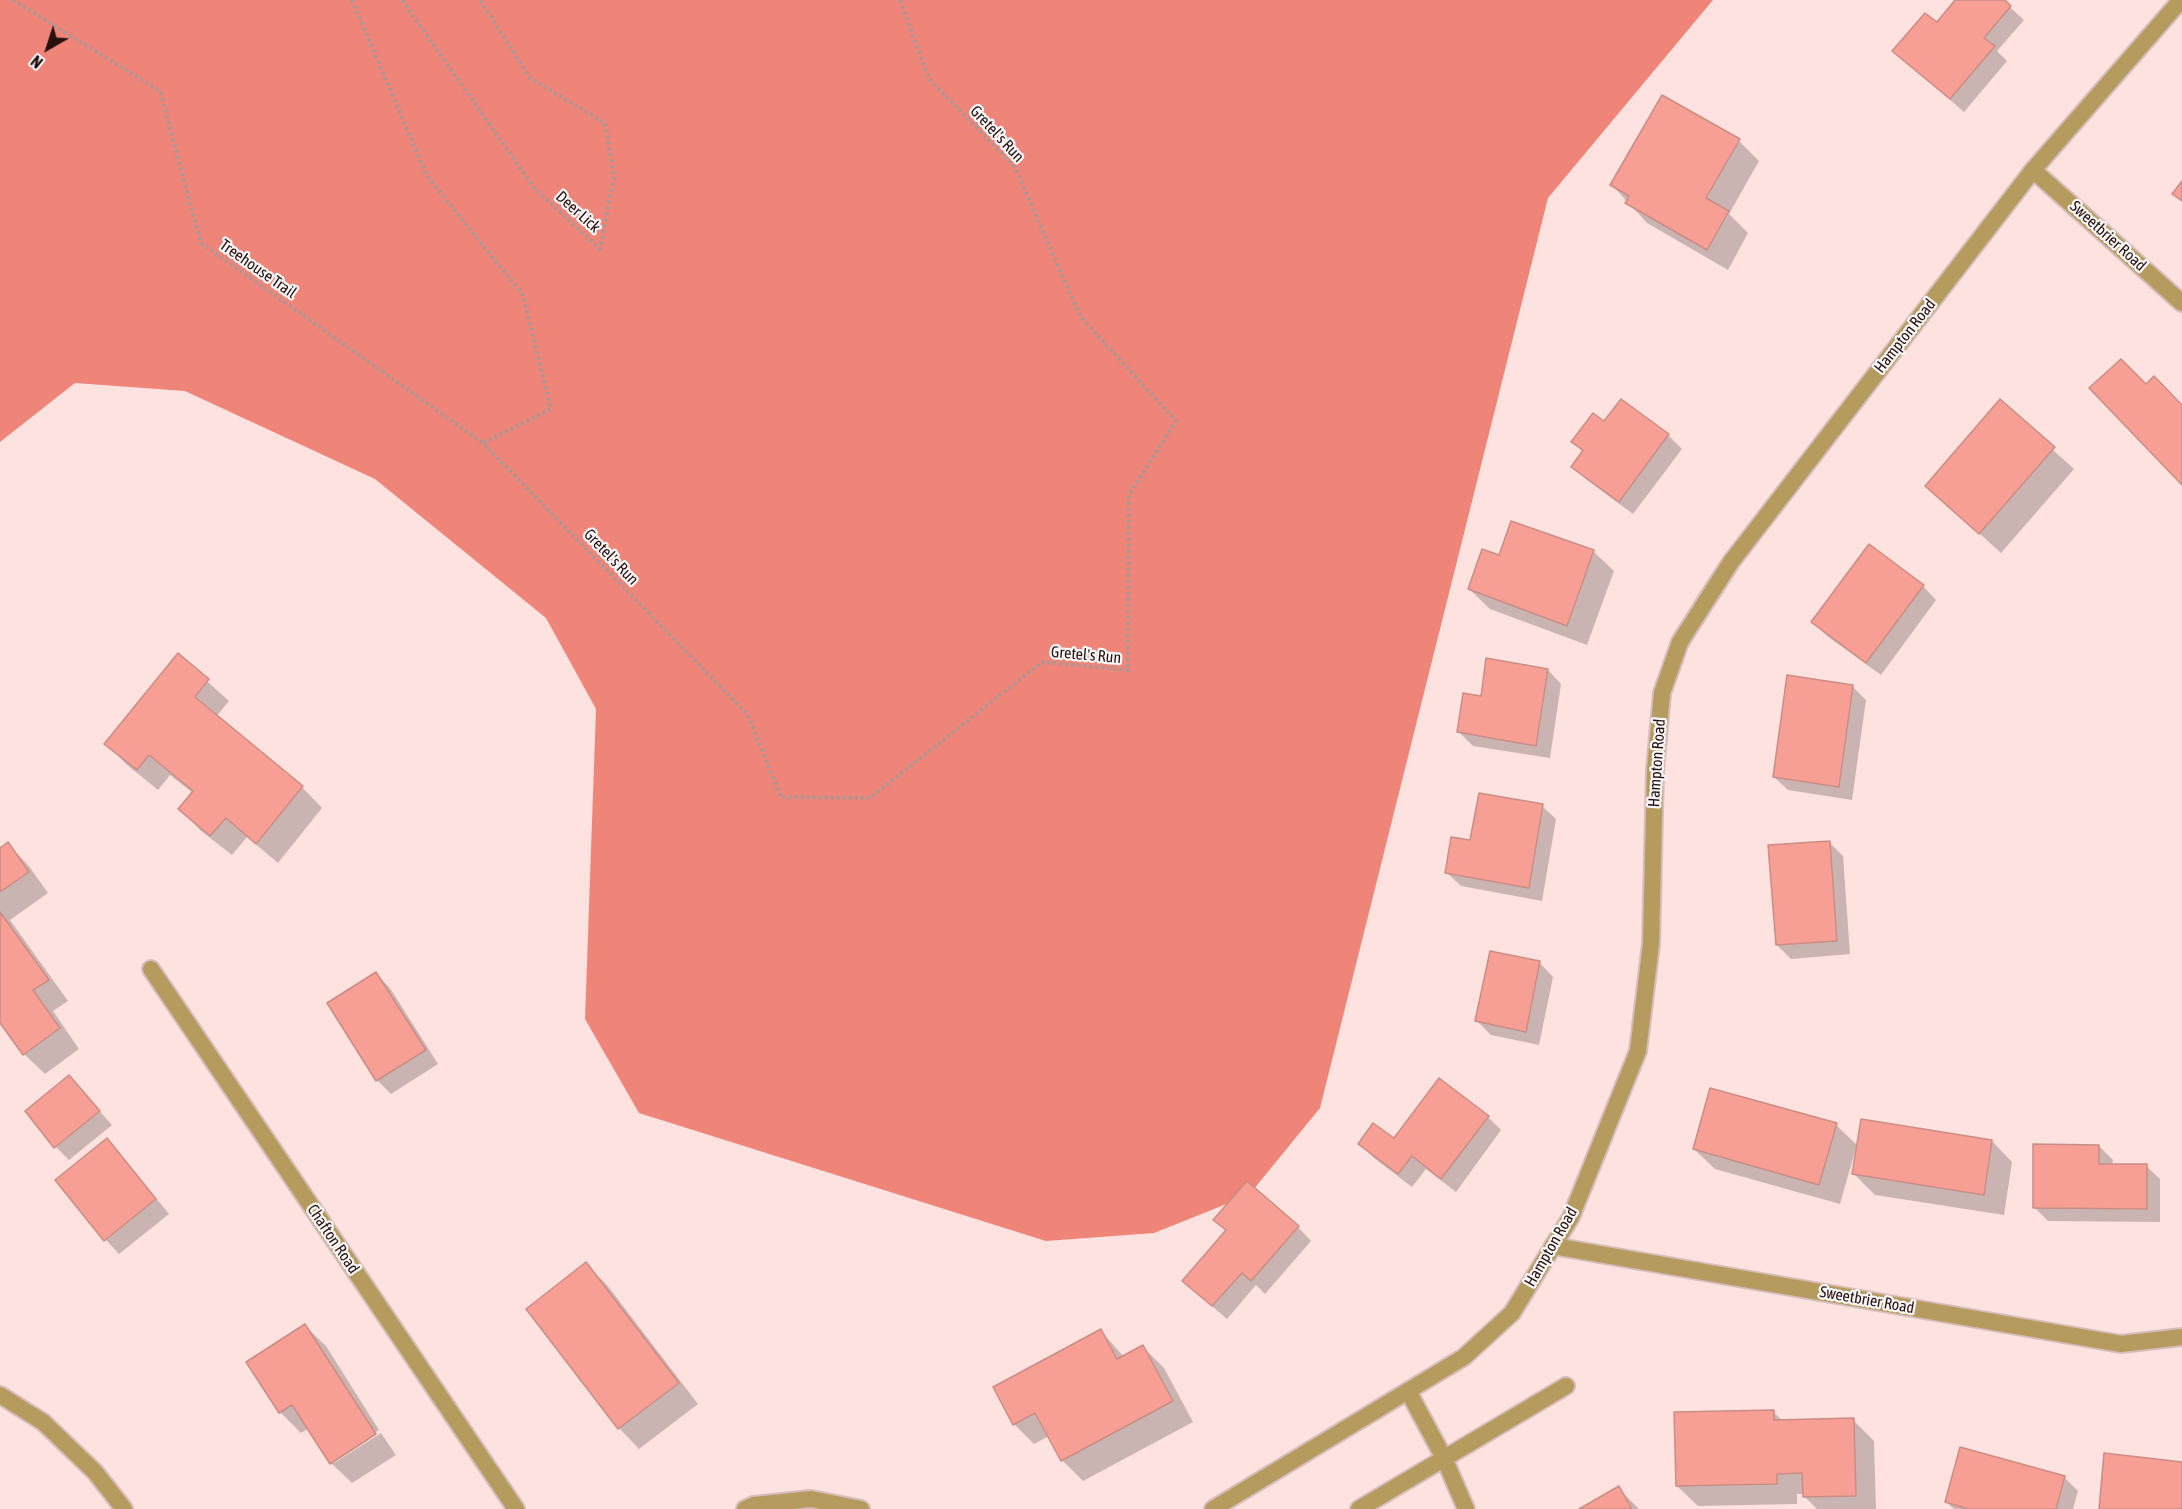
<!DOCTYPE html>
<html>
<head>
<meta charset="utf-8">
<style>
	body { margin:0 }
	#map { position:relative; width:2182px; height:1509px; overflow:hidden; background:#fde2df; font-family:"Asap Condensed",sans-serif }
	canvas { display:block }
	.north { position:absolute; left:18px; top:18px; width:60px; height:60px; -webkit-text-stroke:4px #f7f7f7; paint-order:stroke; rotate:219deg; font-size:16px; font-weight:700; line-height:24px; text-align:center; color:#27110f }
	.north::after { content:''; display:block; margin:auto; width:21px; height:27px; background:#27110f; clip-path:polygon(50% 0,100% 100%,50% 72%,0 100%) }
</style>
</head>
<body>
<div id="map">
<canvas width="2182" height="1509"></canvas>
<div class="north">N</div>
</div>
<script>
const g = document.querySelector('canvas').getContext('2d');
g.lineJoin = 'round';
function fill(path, color) { g.fillStyle = color; g.fill(path, 'evenodd'); }
const shape = rows => new Path2D(rows.map(r => 'M' + r).join(''));
function trace(path, color, width, dash) { g.strokeStyle = color; g.lineWidth = width; g.lineCap = dash ? 'butt' : 'round'; g.setLineDash(dash || []); g.stroke(path); }
function label(font, color, halo, rows, align = 'center') {
  g.font = font + ' "Asap Condensed",sans-serif'; g.lineWidth = 4.5; g.setLineDash([]); g.textBaseline = 'middle'; g.strokeStyle = halo; g.fillStyle = color; for (const [text, x, y, turn = 0] of rows) {
    g.save(); g.translate(x, y); g.rotate((+turn || 0) * Math.PI / 180); g.textAlign = isNaN(turn) ? turn : align; if (halo) g.strokeText(text, 0, 0); g.fillText(text, 0, 0); g.restore();
  }
}
fill(shape([
	[0,0,1713,0,1548,198,1320,1108,1249,1195,1154,1233,1046,1241,639,1113,585,1019,596,709,546,618,375,479,185,391,75,383,0,442]
]), '#ef8479');
fill(shape([
	[1957,0,2002,0,2024,20,1997,51,2007,61,1964,112,1894,51,1937,24],
	[1739,141,1759,161,1729,214,1748,233,1728,270,1647,223,1612,185],
	[1621,401,1668,435,1682,449,1633,514,1587,480,1573,466,1583,452,1573,442,1605,423],
	[2000,402,2074,469,2001,553,1927,486],
	[1593,551,1614,571,1587,645,1490,609,1469,589,1500,557],
	[1923,586,1936,600,1881,675,1827,636,1813,622],
	[178,655,229,701,216,717,302,787,322,808,278,863,247,837,232,855,200,830,180,809,193,793,170,775,158,790,126,764,106,743],
	[1548,670,1561,684,1550,758,1473,746,1459,732,1482,698],
	[1852,686,1866,700,1852,800,1788,790,1774,777],
	[1542,806,1556,819,1542,901,1461,886,1447,873,1472,842],
	[1829,842,1843,856,1850,954,1791,959,1777,945],
	[8,844,28,865,48,893,10,920,68,1001,53,1011,79,1049,45,1074,24,1054,0,1021,0,850],
	[1540,963,1553,977,1539,1045,1491,1035,1477,1021],
	[376,974,390,988,438,1064,391,1094,377,1080],
	[69,1077,112,1125,69,1160,56,1147],
	[1488,1117,1501,1130,1456,1192,1426,1169,1412,1187,1374,1158,1360,1144,1394,1140],
	[1836,1125,1858,1146,1992,1141,2012,1162,2004,1215,1875,1195,1854,1174,1858,1149,1856,1148,1840,1204,1715,1169,1694,1149],
	[107,1140,120,1154,169,1214,119,1254,106,1240,57,1180],
	[2099,1146,2113,1160,2112,1165,2146,1166,2160,1179,2160,1222,2048,1221,2034,1207],
	[1215,1220,1298,1227,1311,1241,1265,1294,1256,1285,1227,1319,1198,1294,1227,1232],
	[586,1264,607,1285,698,1404,639,1449,619,1428,528,1309],
	[305,1326,326,1346,379,1430,334,1460,334,1463,381,1433,396,1455,352,1483,331,1463,309,1428,301,1433,280,1412,248,1363],
	[1101,1331,1124,1357,1143,1347,1164,1368,1193,1422,1083,1481,1062,1460,1049,1436,1034,1444,1014,1424],
	[1773,1412,1783,1421,1853,1420,1874,1441,1876,1509,1817,1509,1804,1496,1804,1494,1797,1494,1797,1504,1698,1506,1677,1486],
	[2064,1477,2078,1491,2073,1509,1954,1509,1946,1502],
	[1618,1488,1639,1509,1582,1509]
]), '#0003');
const building = shape([
	[1955,0,2005,0,2011,6,1984,38,1995,46,1950,99,1892,51,1925,13,1937,22,1955,0],
	[1662,95,1740,139,1706,198,1729,211,1707,250,1625,203,1629,196,1610,185,1662,95],
	[2182,181,2182,201,2172,194,2182,181],
	[2121,359,2146,384,2154,376,2182,405,2182,485,2089,388,2121,359],
	[1621,399,1669,434,1619,502,1571,467,1583,450,1571,442,1593,413,1604,421,1621,399],
	[2000,399,2055,447,1979,534,1925,486,2000,399],
	[1511,521,1594,550,1567,626,1468,589,1482,549,1499,555,1511,521],
	[1869,544,1924,585,1866,663,1811,622,1869,544],
	[178,653,209,679,195,697,303,786,256,844,226,818,210,836,178,809,193,791,149,755,137,770,104,744,178,653],
	[1486,658,1548,669,1536,746,1457,732,1463,693,1481,696,1486,658],
	[1787,675,1853,685,1839,787,1773,777,1787,675],
	[1479,793,1543,804,1529,888,1445,873,1451,837,1470,840,1479,793],
	[1830,841,1837,941,1776,945,1768,845,1830,841],
	[8,842,29,872,0,892,0,848,8,842],
	[0,912,49,980,33,990,60,1028,23,1055,0,1023,0,912],
	[1490,951,1540,961,1526,1032,1475,1021,1490,951],
	[376,972,426,1050,376,1081,327,1003,376,972],
	[69,1075,100,1111,54,1148,25,1111,69,1075],
	[1439,1078,1489,1116,1441,1179,1412,1156,1398,1174,1358,1144,1373,1123,1394,1138,1439,1078],
	[1710,1088,1837,1123,1819,1185,1693,1149,1710,1088],
	[1861,1119,1992,1140,1984,1195,1852,1174,1861,1119],
	[107,1138,156,1199,104,1241,55,1180,107,1138],
	[2033,1144,2099,1145,2099,1164,2147,1164,2147,1209,2033,1208,2033,1144],
	[1247,1181,1299,1226,1251,1281,1242,1273,1212,1306,1182,1281,1226,1230,1213,1220,1247,1181],
	[586,1262,679,1383,618,1429,526,1309,586,1262],
	[305,1324,376,1434,330,1464,292,1405,279,1413,246,1362,305,1324],
	[1101,1329,1117,1359,1143,1345,1173,1401,1061,1461,1035,1413,1013,1425,993,1387,1101,1329],
	[1774,1410,1774,1420,1854,1418,1856,1496,1803,1497,1802,1473,1777,1474,1777,1484,1676,1486,1674,1412,1774,1410],
	[1960,1447,2065,1476,2056,1509,1968,1509,1945,1502,1960,1447],
	[2104,1453,2182,1462,2182,1509,2099,1509,2104,1453],
	[1619,1486,1632,1509,1579,1509,1619,1486]
]);
fill(building, '#f79f95');
trace(building, '#c98d85', 1.5);
const service = shape([
	[1408,1391,1444,1458,1466,1509],
	[1359,1509,1566,1386]
]);
const minor = shape([
	[2033,170,2182,303],
	[151,969,516,1509],
	[1553,1246,2121,1344,2182,1337]
]);
const tertiary = shape([
	[0,1395,43,1422,95,1472,124,1509],
	[745,1509,754,1505,811,1499,861,1509],
	[1213,1509,1464,1357,1512,1313,1571,1217,1638,1051,1651,944,1655,770,1662,693,1680,642,1731,562,2033,170,2181,0]
]);
trace(service, '#d6bcba', 20);
trace(minor, '#d6bcba', 20);
trace(tertiary, '#d6bcba', 20);
trace(shape([
	[13,0,160,91,201,243,483,443,748,715,781,797,870,798,1042,662,1128,670,1129,495,1176,421,1080,316,1015,167,929,79,900,0],
	[352,0,427,176,523,295,551,409,483,443],
	[402,0,535,189,600,249,614,176,605,123,530,78,480,0]
]), '#af9693', 4, [3, 3]);
trace(service, '#b59b5d', 16);
trace(minor, '#b59b5d', 16);
trace(tertiary, '#b59b5d', 16);
label('16px', '#27110f', '#f7f7f7', [
	["Gretel's Run",997,134,47],
	["Deer Lick",578,212,42],
	["Sweetbrier Road",2108,236,42],
	["Treehouse Trail",258,269,35],
	["Hampton Road",1905,336,-52],
	["Gretel's Run",611,557,46],
	["Gretel's Run",1086,655,5],
	["Hampton Road",1657,763,-86],
	["Chafton Road",333,1239,56],
	["Hampton Road",1551,1247,-60],
	["Sweetbrier Road",1867,1300,10]
]);
</script>
</body>
</html>
